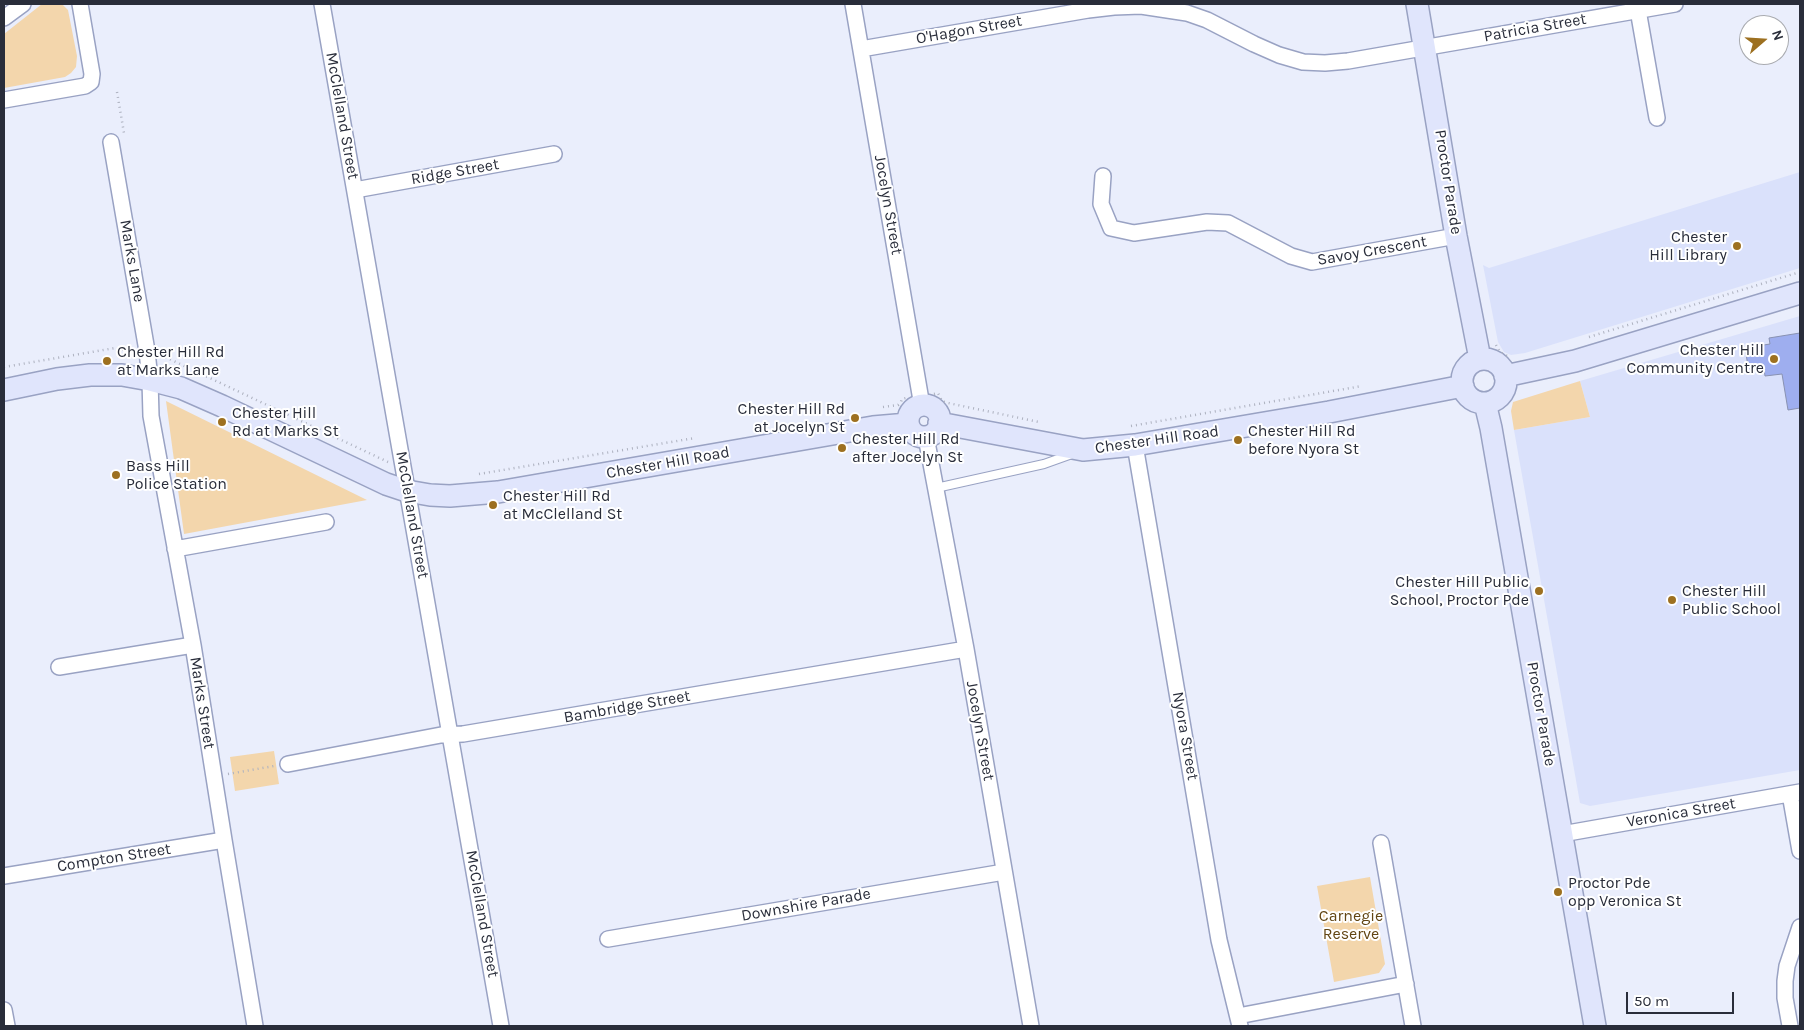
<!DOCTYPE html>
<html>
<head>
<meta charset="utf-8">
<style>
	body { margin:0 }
	#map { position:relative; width:1804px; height:1030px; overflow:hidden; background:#eaeefc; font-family:Karla,sans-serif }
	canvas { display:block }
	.frame { position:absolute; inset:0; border:5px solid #292d3a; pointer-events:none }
	.north { position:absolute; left:1739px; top:15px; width:50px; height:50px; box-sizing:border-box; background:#fff; border:1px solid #a9abb0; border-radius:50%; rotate:71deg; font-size:14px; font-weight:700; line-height:20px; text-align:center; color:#292d3a }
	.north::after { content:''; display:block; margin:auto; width:18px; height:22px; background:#9d7020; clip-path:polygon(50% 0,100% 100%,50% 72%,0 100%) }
	.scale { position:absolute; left:1626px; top:992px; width:108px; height:22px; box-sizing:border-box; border:2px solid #292d3a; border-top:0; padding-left:6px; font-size:15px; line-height:18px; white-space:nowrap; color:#292d3a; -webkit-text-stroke:4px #fff; paint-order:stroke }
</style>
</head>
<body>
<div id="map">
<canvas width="1804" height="1030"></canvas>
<div class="frame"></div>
<div class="north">N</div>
<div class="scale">50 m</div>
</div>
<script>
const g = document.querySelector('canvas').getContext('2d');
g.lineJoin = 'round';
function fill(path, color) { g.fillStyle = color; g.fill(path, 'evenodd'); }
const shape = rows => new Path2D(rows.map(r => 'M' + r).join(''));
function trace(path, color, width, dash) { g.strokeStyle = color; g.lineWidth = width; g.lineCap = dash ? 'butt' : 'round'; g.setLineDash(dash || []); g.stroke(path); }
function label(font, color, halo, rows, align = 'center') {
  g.font = font + ' Karla,sans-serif'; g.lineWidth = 4; g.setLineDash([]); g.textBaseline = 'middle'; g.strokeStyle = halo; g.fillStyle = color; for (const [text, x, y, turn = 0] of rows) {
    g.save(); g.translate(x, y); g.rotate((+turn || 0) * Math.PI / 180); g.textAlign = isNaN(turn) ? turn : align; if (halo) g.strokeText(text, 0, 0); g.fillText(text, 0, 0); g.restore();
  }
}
fill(shape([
	[1800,172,1800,268,1525,353,1511,355,1504,352,1498,342,1483,265,1489,268],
	[1800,316,1800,770,1590,806,1580,803,1514,430,1590,417,1580,381]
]), '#dae1fb');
fill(shape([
	[42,4,62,4,68,10,77,56,76,67,71,73,65,77,4,88,4,34],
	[1580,381,1590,417,1514,430,1511,411,1513,402],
	[166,401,367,500,184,534],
	[274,751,279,784,235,791,230,757],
	[1370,877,1385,964,1379,973,1334,982,1317,886]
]), '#f3d6ac');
const building = shape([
	[1800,333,1800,408,1788,410,1782,374,1765,376,1764,369,1749,372,1745,348,1770,344,1769,338,1800,333]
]);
fill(building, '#9eaeef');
trace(building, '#8992b2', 1);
const lane = shape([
	[936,488,1044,464,1072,454]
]);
const street = shape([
	[322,4,501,1026],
	[853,4,922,406],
	[1638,10,1657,118],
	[4,18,23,4],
	[861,49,1088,10,1114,7,1141,6,1187,13,1207,20,1254,44,1279,55,1303,62,1325,63,1348,61,1675,4],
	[4,100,85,86,91,82,92,74,80,4],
	[111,142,147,351,150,380,151,416,193,645,224,840,255,1026],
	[1103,176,1101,204,1111,228,1134,233,1207,222,1228,223,1291,256,1312,262,1456,236],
	[355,190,554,154],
	[926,437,966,649,1031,1026],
	[1135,445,1219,940,1240,1026],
	[175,549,326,522],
	[59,667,193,645],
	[288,764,441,735,463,734,966,649],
	[1790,794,1800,851],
	[1562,834,1800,792],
	[1381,843,1413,1026],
	[4,876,224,840],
	[608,939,1004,872],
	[4,1010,7,1026],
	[1238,1016,1406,984],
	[1790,1026,1785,998,1785,981,1787,966,1800,927]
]);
const secondary = shape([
	[1417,4,1456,236,1480,359],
	'1462 381a22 22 0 1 1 44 0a22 22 0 1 1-44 0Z',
	[1505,376,1575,361,1800,293],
	[4,390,57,379,90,375,122,375,150,380,181,388,222,406,386,484,407,491,430,495,450,496,498,492,873,427,908,424],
	[1485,403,1491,428,1595,1026],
	'908 421a16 16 0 1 1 32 0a16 16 0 1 1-32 0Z',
	[939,423,1083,450,1135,445,1329,412,1463,386]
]);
trace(lane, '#99a2c3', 10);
trace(street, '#99a2c3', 18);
trace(secondary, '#99a2c3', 24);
trace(shape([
	[117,92,124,133],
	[1589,337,1800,272],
	[1496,345,1500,352,1507,356],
	[161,355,388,462],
	[4,367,115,348,133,352],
	[934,394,938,393,942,401,948,403,1039,422],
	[883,407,898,405,901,402,902,399,906,398],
	[1131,426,1362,386],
	[479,474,695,438],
	[228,774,274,766]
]), '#adb1bf', 2.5, [1, 4]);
trace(lane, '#fff', 8);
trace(street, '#fff', 15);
trace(secondary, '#e0e5fc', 21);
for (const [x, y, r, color] of [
	[1737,246,5,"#9d7020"],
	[1774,359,5,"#9d7020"],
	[107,361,5,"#9d7020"],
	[855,418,5,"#9d7020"],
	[222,422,5,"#9d7020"],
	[1238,440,5,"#9d7020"],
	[842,448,5,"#9d7020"],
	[116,475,5,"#9d7020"],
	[493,505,5,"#9d7020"],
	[1539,591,5,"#9d7020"],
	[1672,600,5,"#9d7020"],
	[1558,892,5,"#9d7020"]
]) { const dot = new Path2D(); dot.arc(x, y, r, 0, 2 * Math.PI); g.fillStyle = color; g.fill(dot); trace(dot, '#fff', 2); }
label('16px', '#292d3a', '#fff', [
	["Patricia Street",1535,28,-10],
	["O'Hagon Street",969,30,-10],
	["McClelland Street",342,116,80],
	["Ridge Street",455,172,-10],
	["Proctor Parade",1448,182,81],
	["Jocelyn Street",888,205,80],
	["Savoy Crescent",1372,251,-10],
	["Marks Lane",132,261,80],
	["Chester Hill Road",1157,440,-8],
	["Chester Hill Road",668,463,-10],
	["McClelland Street",412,515,80],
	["Marks Street",202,703,81],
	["Bambridge Street",627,707,-10],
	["Proctor Parade",1541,714,80],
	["Jocelyn Street",980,731,80],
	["Nyora Street",1185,736,80],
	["Veronica Street",1681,813,-10],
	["Compton Street",114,858,-9],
	["Downshire Parade",806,905,-10],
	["McClelland Street",482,914,80]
]);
label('16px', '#292d3a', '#fff', [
	["Chester",1727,237,"right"],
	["Hill Library",1727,255,"right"],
	["Chester Hill",1764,350,"right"],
	["Community Centre",1764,368,"right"],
	["Chester Hill Rd",117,352],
	["at Marks Lane",117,370],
	["Chester Hill Rd",845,409,"right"],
	["at Jocelyn St",845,427,"right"],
	["Chester Hill",232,413],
	["Rd at Marks St",232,431],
	["Chester Hill Rd",1248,431],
	["before Nyora St",1248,449],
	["Chester Hill Rd",852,439],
	["after Jocelyn St",852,457],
	["Bass Hill",126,466],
	["Police Station",126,484],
	["Chester Hill Rd",503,496],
	["at McClelland St",503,514],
	["Chester Hill Public",1529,582,"right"],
	["School, Proctor Pde",1529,600,"right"],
	["Chester Hill",1682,591],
	["Public School",1682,609],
	["Proctor Pde",1568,883],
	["opp Veronica St",1568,901]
], 'left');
label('16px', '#624513', '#fff', [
	["Carnegie",1351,916],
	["Reserve",1351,934]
]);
</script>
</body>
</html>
